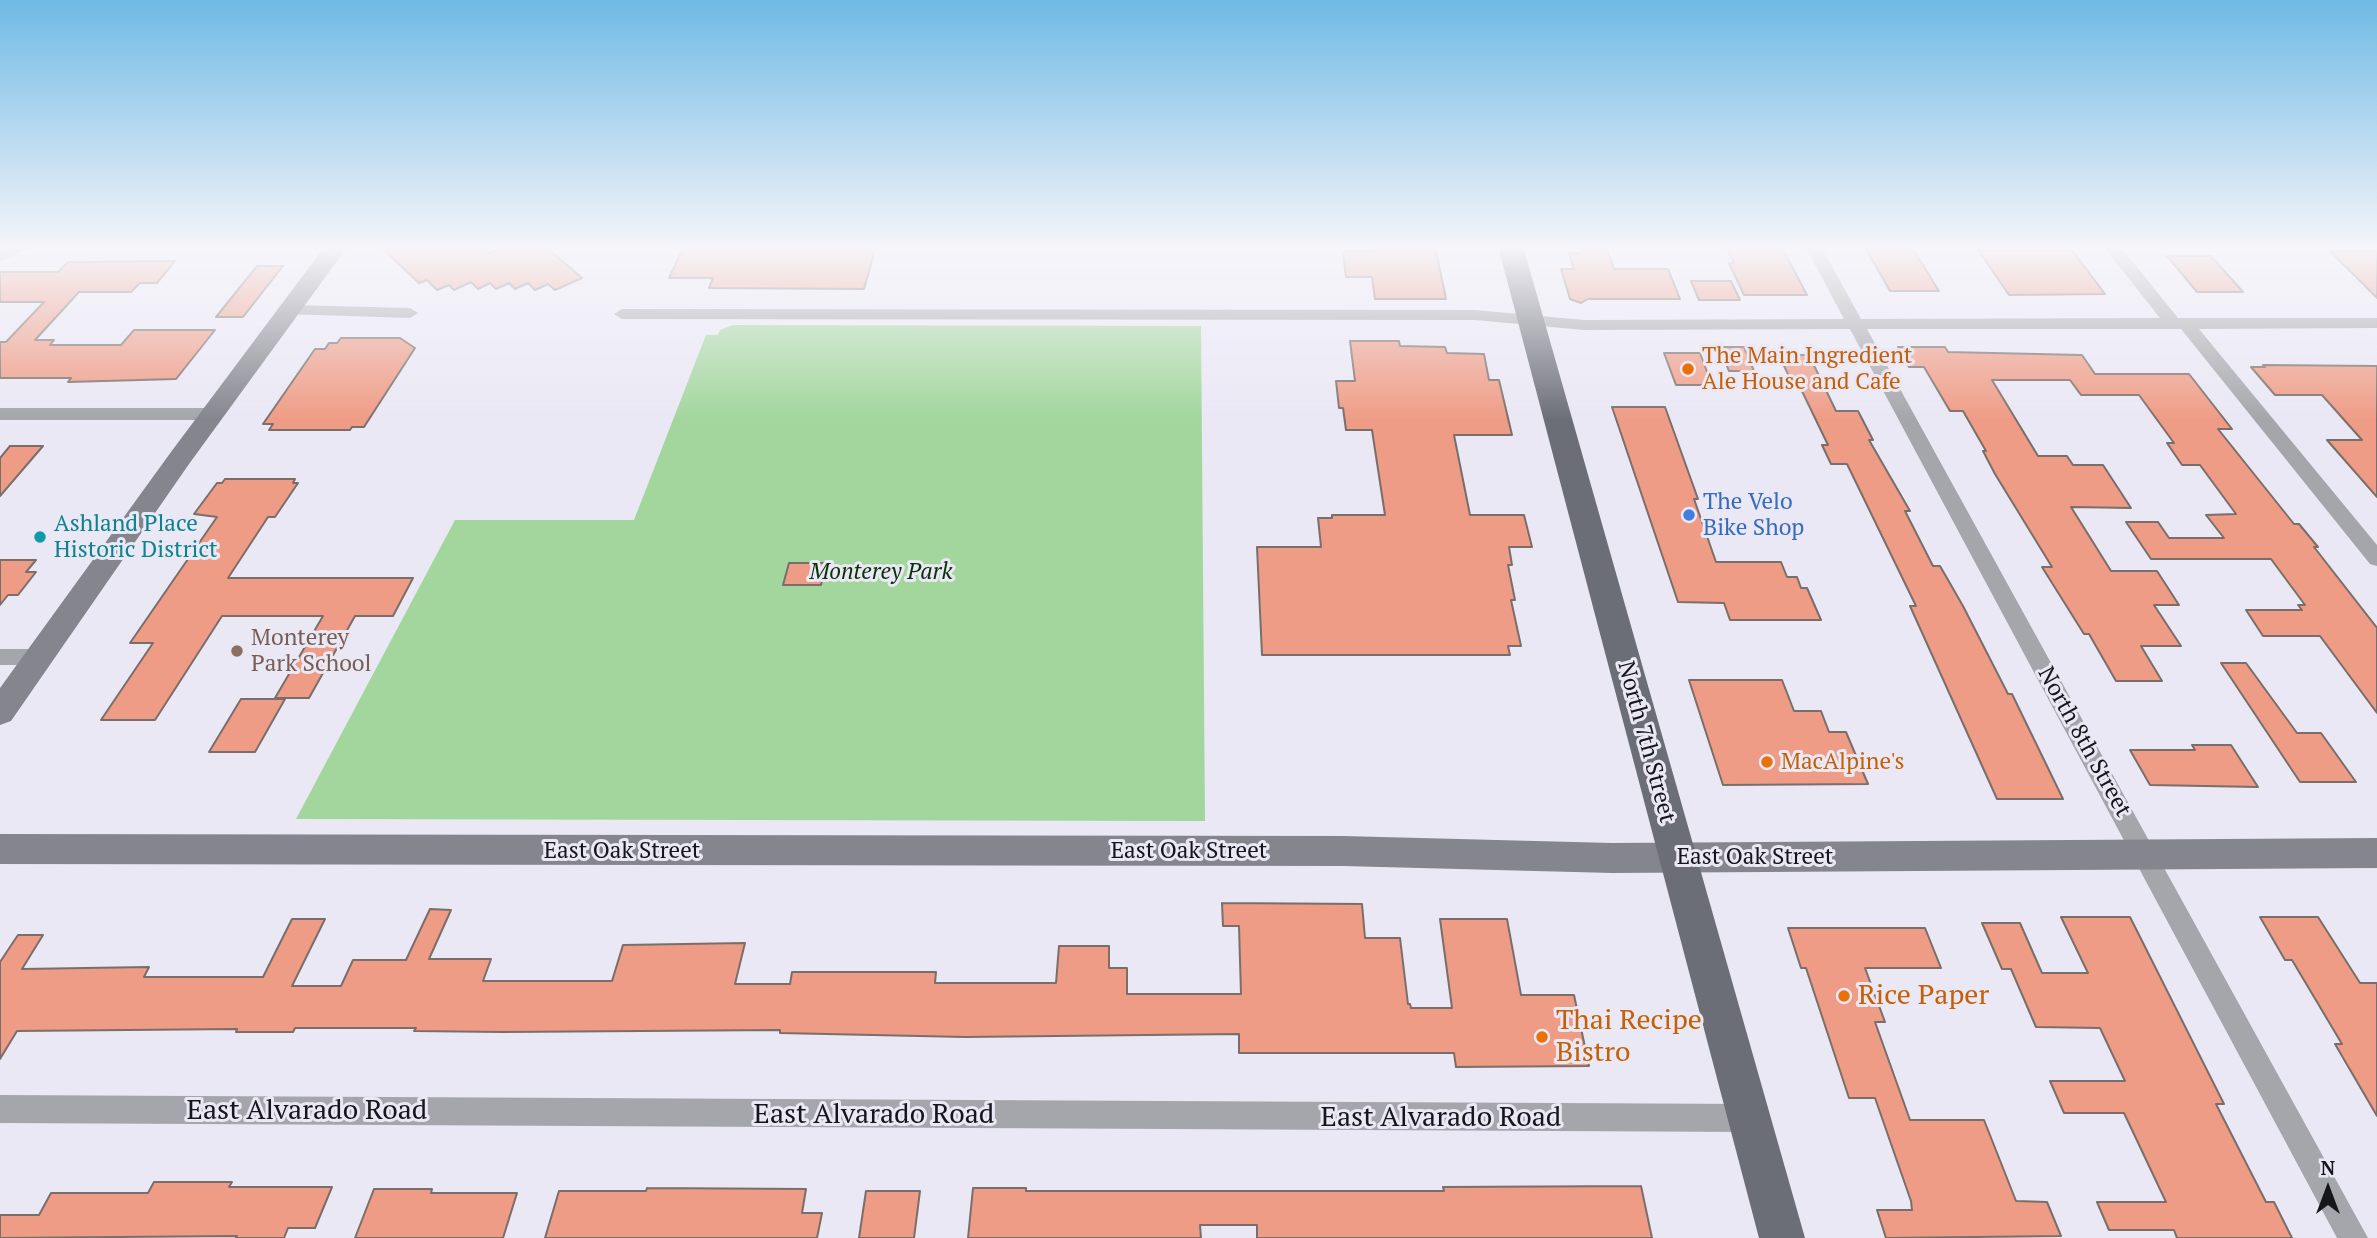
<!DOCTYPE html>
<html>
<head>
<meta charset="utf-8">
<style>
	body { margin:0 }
	#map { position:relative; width:2377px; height:1238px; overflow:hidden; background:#eae8f5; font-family:"PT Serif",serif }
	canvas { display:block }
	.north { position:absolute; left:2293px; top:1154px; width:70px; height:70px; -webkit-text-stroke:5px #eae8f5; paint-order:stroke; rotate:0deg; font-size:19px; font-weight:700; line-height:28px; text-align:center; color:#16161a }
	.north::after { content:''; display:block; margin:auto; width:24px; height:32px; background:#16161a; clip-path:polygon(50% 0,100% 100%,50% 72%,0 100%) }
</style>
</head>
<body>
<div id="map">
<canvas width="2377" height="1238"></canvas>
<div class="north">N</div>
</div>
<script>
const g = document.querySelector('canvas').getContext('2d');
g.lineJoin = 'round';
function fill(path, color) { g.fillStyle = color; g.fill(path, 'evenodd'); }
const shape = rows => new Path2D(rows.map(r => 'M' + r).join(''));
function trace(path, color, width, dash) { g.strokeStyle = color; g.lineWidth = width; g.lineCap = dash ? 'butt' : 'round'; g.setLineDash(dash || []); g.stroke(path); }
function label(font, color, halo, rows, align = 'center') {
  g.font = font + ' "PT Serif",serif'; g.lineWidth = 6; g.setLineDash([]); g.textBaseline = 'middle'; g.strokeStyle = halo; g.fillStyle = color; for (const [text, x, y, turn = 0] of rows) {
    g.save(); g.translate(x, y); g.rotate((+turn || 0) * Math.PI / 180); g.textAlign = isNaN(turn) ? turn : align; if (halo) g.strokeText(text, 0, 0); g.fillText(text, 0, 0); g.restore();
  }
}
fill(shape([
	[733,325,1201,326,1205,821,296,819,455,520,634,520,706,335,718,335,720,330]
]), '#a2d69d');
const building = shape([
	[380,246,482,246,489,253,504,246,545,246,582,278,555,290,548,284,535,290,528,283,515,289,509,283,496,289,490,283,478,289,471,282,454,290,449,285,437,290,427,280,419,283,380,246],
	[684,246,876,246,864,289,709,288,713,278,669,278,684,246],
	[1375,246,1435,246,1446,299,1375,299,1372,277,1346,277,1343,251,1376,251,1375,246],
	[1579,246,1606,246,1614,269,1668,269,1680,299,1588,299,1581,303,1570,299,1561,269,1574,269,1569,253,1581,253,1579,246],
	[1726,246,1781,246,1807,295,1744,295,1729,263,1734,263,1726,246],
	[1864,246,1911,246,1939,291,1890,291,1864,246],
	[1978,250,2072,250,2105,294,2009,295,1978,250],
	[2330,251,2377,251,2377,298,2330,251],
	[2167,256,2211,256,2243,292,2197,292,2167,256],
	[175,261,157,283,140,283,131,292,79,292,35,340,54,340,50,345,121,345,134,330,215,330,176,379,68,382,71,378,0,378,0,342,6,342,44,302,0,302,0,272,58,272,68,262,175,261],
	[257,266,283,266,243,317,216,317,257,266],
	[1691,281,1731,281,1740,300,1699,300,1691,281],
	[341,338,400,338,415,348,364,427,352,427,350,430,269,430,273,424,263,424,315,349,325,349,329,343,337,343,341,338],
	[1350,341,1399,341,1400,346,1445,347,1447,353,1484,354,1489,380,1499,380,1512,435,1454,435,1470,515,1524,515,1532,547,1509,547,1512,565,1508,565,1515,600,1511,600,1521,646,1508,646,1510,655,1262,655,1257,547,1321,547,1318,518,1332,518,1332,515,1385,515,1372,430,1346,430,1343,408,1339,408,1336,381,1355,381,1350,341],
	[1719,347,1744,347,1754,371,1729,371,1719,347],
	[1898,347,1945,347,1948,352,2082,355,2095,374,2189,374,2232,429,2218,429,2294,524,2299,524,2318,547,2314,547,2377,628,2377,713,2320,636,2263,636,2246,610,2302,610,2298,605,2305,605,2271,559,2151,559,2126,522,2158,522,2169,538,2224,538,2206,515,2236,514,2200,465,2182,465,2167,443,2174,443,2139,395,2081,395,2070,380,1992,380,2038,456,2067,456,2073,465,2103,465,2131,508,2071,507,2111,571,2157,571,2179,605,2154,605,2181,646,2141,646,2162,681,2116,681,2089,634,2084,634,2042,567,2052,567,1995,474,1983,451,1986,451,1963,411,1950,411,1924,367,1909,367,1898,347],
	[1664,353,1700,353,1712,385,1676,385,1664,353],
	[1779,355,1809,355,1836,411,1858,411,1873,440,1869,440,1910,511,1905,511,1933,566,1940,566,1963,606,2008,694,2012,694,2063,799,1997,799,1910,606,1916,606,1847,464,1831,464,1822,445,1828,445,1799,385,1793,385,1779,355],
	[2263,365,2377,366,2377,497,2327,440,2362,440,2322,395,2275,395,2251,367,2265,367,2263,365],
	[1612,407,1665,407,1698,499,1694,499,1716,562,1781,562,1787,577,1797,577,1801,588,1807,588,1821,620,1730,620,1724,603,1678,602,1612,407],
	[10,446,43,446,0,496,0,458,10,446],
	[225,479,295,479,293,483,298,483,275,517,268,517,228,578,413,578,393,616,355,616,309,698,275,698,323,616,222,616,155,720,101,720,153,643,130,643,217,517,194,514,217,483,222,483,225,479],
	[0,560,36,560,26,572,36,572,18,595,8,595,0,605,0,560],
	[789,563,826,563,821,585,783,585,789,563],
	[2221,663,2246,663,2297,733,2321,733,2356,782,2300,782,2221,663],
	[1689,680,1782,680,1794,711,1821,711,1829,732,1846,732,1868,784,1723,785,1689,680],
	[241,699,285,699,255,752,209,752,241,699],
	[2192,745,2231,745,2258,787,2150,785,2130,750,2195,750,2192,745],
	[1222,903,1362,904,1365,938,1400,938,1408,1004,1410,1004,1411,1008,1452,1008,1440,919,1507,919,1521,995,1574,995,1589,1066,1456,1067,1454,1053,1239,1053,1239,1034,965,1037,780,1033,780,1030,503,1032,414,1031,416,1028,295,1028,293,1032,236,1032,237,1029,17,1031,0,1059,0,962,18,935,43,935,22,969,149,967,144,977,263,977,292,919,325,919,292,986,341,986,353,960,406,960,430,909,451,910,429,959,491,959,483,981,612,981,623,945,745,943,735,984,790,984,792,972,936,972,935,983,1056,983,1059,946,1109,946,1109,968,1127,968,1127,994,1241,994,1239,926,1223,926,1222,903],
	[2061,917,2130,917,2224,1104,2216,1104,2266,1202,2274,1202,2292,1238,2177,1238,2174,1230,2109,1230,2097,1202,2166,1202,2124,1113,2064,1113,2050,1081,2125,1081,2100,1028,2036,1027,2011,969,2002,969,1982,923,2020,923,2042,973,2088,973,2061,917],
	[2260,917,2318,917,2360,983,2377,983,2377,1116,2335,1044,2342,1044,2292,960,2285,960,2260,917],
	[1788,928,1925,928,1941,968,1865,968,1885,1022,1875,1022,1910,1120,1984,1120,2016,1201,2047,1202,2061,1236,1886,1238,1877,1210,1912,1210,1911,1201,1875,1098,1849,1098,1806,968,1801,968,1788,928],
	[154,1182,232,1182,229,1187,332,1187,315,1228,288,1228,284,1238,236,1238,237,1236,0,1238,0,1215,39,1215,51,1193,148,1193,154,1182],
	[1641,1186,1652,1238,1257,1238,1257,1225,1200,1225,1201,1238,968,1238,973,1188,1026,1188,1026,1191,1444,1191,1443,1187,1641,1186],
	[647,1188,806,1189,802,1213,822,1213,817,1238,545,1238,559,1191,646,1191,647,1188],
	[374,1189,432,1189,431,1193,517,1193,503,1238,355,1238,374,1189],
	[866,1191,920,1191,914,1238,859,1238,866,1191]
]);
fill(building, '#ef9c86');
trace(building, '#7a6e6a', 2);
fill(shape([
	[11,246,35,246,0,261,0,251,11,246],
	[1805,246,1821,246,1861,319,2160,318,2103,246,2120,246,2178,318,2377,318,2377,328,2199,329,2377,545,2377,566,2370,564,2181,329,1867,329,2368,1238,2337,1238,1850,329,1584,330,1475,320,622,319,614,314,622,309,1475,310,1584,320,1844,319,1805,246],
	[290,305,410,308,418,313,410,318,284,314,282,310,290,305],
	[0,408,213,408,222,414,213,420,0,420,0,408],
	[0,649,38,649,46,651,49,657,46,663,38,665,0,665,0,649],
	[0,1095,1749,1104,1759,1108,1763,1118,1759,1128,1749,1132,0,1123,0,1095]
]), '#a5a6ab');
fill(shape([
	[325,246,348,246,189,464,11,721,0,725,0,688,171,452,325,246],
	[0,834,1343,836,1612,843,2377,838,2377,868,1612,873,1343,866,0,864,0,834]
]), '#84858d');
fill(shape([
	[1498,246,1523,246,1805,1238,1759,1238,1498,246]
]), '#6c6e77');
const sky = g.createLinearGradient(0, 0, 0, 420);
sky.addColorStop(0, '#6fbae5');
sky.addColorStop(0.59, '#f6f5fa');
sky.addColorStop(1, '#f6f5fa00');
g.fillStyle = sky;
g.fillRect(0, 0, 2377, 420);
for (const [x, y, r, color] of [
	[1688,369,7,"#e8710a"],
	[1689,515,7,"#3f7fe0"],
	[40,537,7,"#0f9aa8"],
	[237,651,7,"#8d6e63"],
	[1767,762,7,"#e8710a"],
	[1844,996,7,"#e8710a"],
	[1542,1037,7,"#e8710a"]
]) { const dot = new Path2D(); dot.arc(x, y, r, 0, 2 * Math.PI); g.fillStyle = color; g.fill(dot); trace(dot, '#eae8f5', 2.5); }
label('23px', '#c56008', '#eae8f5', [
	["The Main Ingredient",1702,356],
	["Ale House and Cafe",1702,382],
	["MacAlpine's",1781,762]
], 'left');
label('23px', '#366cbe', '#eae8f5', [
	["The Velo",1703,502],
	["Bike Shop",1703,528]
], 'left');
label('23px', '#0d838f', '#eae8f5', [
	["Ashland Place",54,524],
	["Historic District",54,550]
], 'left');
label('italic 23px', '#0a3208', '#eae8f5', [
	["Monterey Park",881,572]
]);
label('23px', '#785e54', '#eae8f5', [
	["Monterey",251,638],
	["Park School",251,664]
], 'left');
label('23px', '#16161a', '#eae8f5', [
	["North 7th Street",1646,742,75],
	["North 8th Street",2084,742,61],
	["East Oak Street",622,851],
	["East Oak Street",1189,851],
	["East Oak Street",1755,857]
]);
label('28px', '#c56008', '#eae8f5', [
	["Rice Paper",1858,996],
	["Thai Recipe",1556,1021],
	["Bistro",1556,1053]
], 'left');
label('28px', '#16161a', '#eae8f5', [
	["East Alvarado Road",307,1111],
	["East Alvarado Road",874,1115],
	["East Alvarado Road",1441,1118]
]);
</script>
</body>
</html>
